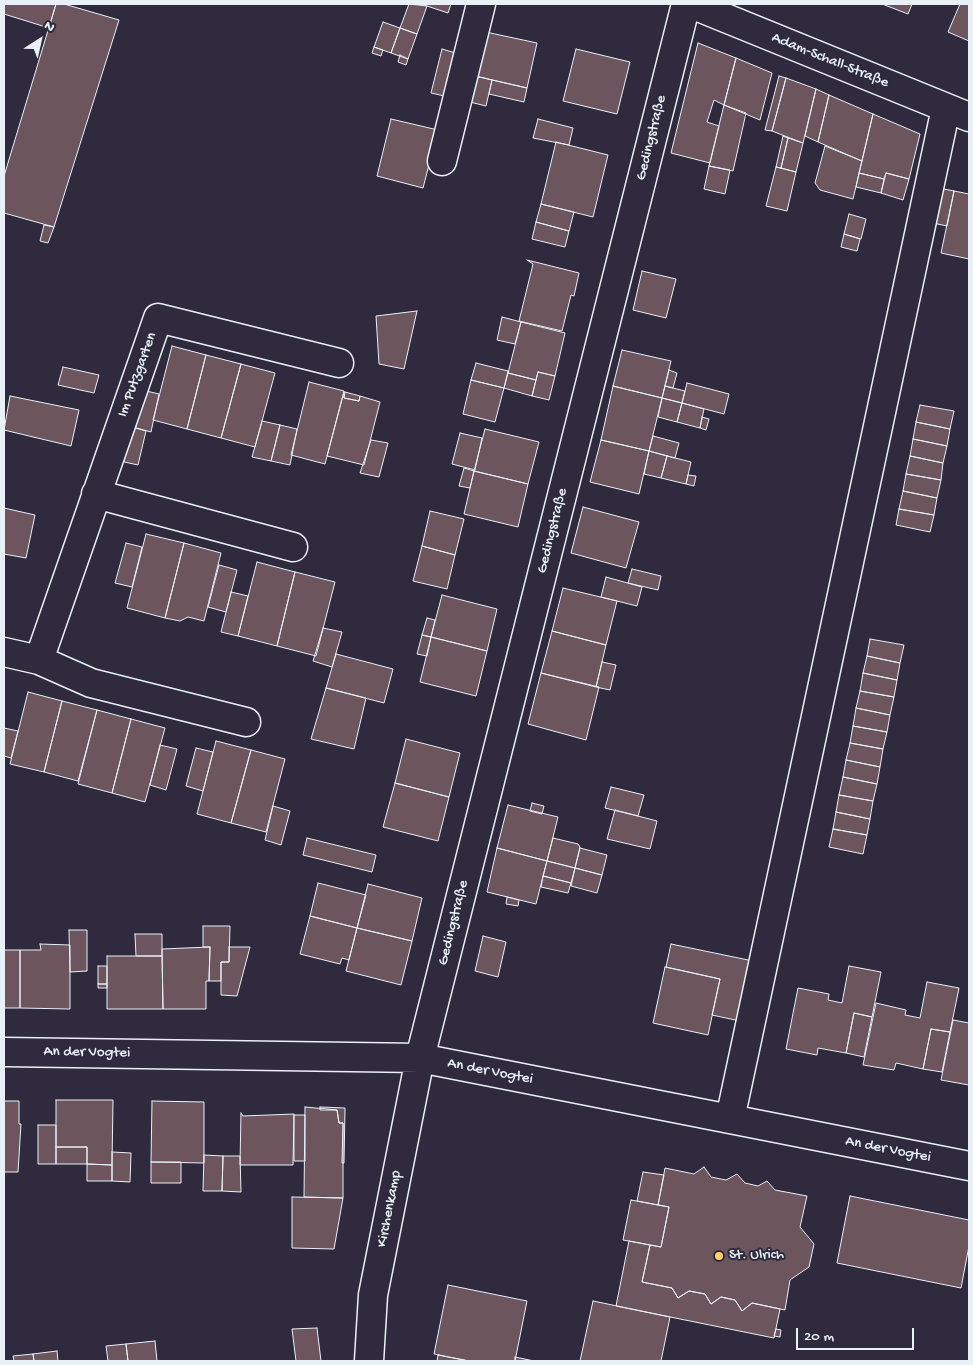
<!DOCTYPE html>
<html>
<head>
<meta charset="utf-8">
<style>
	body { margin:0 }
	#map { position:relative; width:973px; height:1365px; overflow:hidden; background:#2f2a3d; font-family:"Gochi Hand",sans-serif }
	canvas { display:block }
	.frame { position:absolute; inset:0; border:5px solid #e8f1f8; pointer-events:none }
	.north { position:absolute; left:15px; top:15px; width:50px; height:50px; -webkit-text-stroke:4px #2f2a3d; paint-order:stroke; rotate:35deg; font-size:14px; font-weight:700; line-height:20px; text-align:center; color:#e8f1f8 }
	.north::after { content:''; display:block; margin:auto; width:18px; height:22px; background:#e8f1f8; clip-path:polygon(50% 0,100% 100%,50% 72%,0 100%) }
	.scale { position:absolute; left:796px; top:1328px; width:118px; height:22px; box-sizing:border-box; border:2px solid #e8f1f8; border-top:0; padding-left:6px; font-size:15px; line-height:18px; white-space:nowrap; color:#e8f1f8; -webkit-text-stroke:4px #2f2a3d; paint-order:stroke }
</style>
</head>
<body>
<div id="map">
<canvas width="973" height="1365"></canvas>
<div class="frame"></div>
<div class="north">N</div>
<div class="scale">20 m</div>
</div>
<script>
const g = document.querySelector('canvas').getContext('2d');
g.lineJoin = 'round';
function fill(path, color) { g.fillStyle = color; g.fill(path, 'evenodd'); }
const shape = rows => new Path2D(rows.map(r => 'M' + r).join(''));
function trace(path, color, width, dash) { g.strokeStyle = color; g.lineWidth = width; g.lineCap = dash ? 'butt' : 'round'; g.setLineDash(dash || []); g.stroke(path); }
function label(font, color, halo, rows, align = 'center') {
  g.font = font + ' "Gochi Hand",sans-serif'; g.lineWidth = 4; g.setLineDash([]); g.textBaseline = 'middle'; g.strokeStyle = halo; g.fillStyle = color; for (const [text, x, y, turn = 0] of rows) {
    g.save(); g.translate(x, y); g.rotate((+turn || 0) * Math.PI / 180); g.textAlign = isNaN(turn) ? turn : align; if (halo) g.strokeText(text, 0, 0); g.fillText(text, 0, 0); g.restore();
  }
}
const building = shape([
	[4,4,56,4,49,28,4,14,4,4],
	[56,4,64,4,119,20,54,227,4,213,4,176,56,4],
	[409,4,427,6,417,34,400,28,409,4],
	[421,4,451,4,448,13,421,4],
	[882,4,912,4,908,14,882,4],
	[960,4,969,4,969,41,948,32,960,4],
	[383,22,400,28,391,53,374,47,383,22],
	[400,28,417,34,408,59,391,53,400,28],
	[481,31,537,43,527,88,471,75,481,31],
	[698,43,736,58,724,105,714,100,707,122,719,126,710,163,671,153,698,43],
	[374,47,383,50,381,56,372,53,374,47],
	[442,49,459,54,449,97,431,93,442,49],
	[576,49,630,62,617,114,563,101,576,49],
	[400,55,408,59,406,65,398,62,400,55],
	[736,58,772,73,760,120,724,105,736,58],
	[471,75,492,80,486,106,466,101,471,75],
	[779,76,786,78,772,131,765,130,779,76],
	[786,78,816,89,803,143,772,131,786,78],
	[492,80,527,88,524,102,489,94,492,80],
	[816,89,829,95,818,142,805,136,816,89],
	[829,95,873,114,862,161,818,142,829,95],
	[724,105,746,113,733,171,709,166,724,105],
	[873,114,920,134,909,179,886,173,884,179,859,173,873,114],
	[391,119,438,130,423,188,377,176,391,119],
	[538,119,573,128,569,145,533,138,538,119],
	[783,136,788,138,781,168,776,167,783,136],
	[788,138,803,143,796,172,781,168,788,138],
	[556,142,608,155,593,217,541,204,556,142],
	[825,146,862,161,853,199,820,190,815,183,825,146],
	[709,166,730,170,725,194,704,189,709,166],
	[776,167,796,172,787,211,766,206,776,167],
	[859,173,884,179,881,193,856,187,859,173],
	[886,173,909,179,903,200,881,193,886,173],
	[934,187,954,191,947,226,928,222,934,187],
	[954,191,969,194,969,259,941,253,954,191],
	[541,204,574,212,569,231,536,222,541,204],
	[849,214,866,219,861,239,844,234,849,214],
	[536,222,569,231,565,247,532,239,536,222],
	[44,225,54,227,48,243,40,241,44,225],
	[844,234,860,239,857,251,841,247,844,234],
	[527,260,579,273,574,296,571,295,562,331,519,321,533,264,527,260],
	[642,271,676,279,666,318,633,310,642,271],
	[417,311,404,369,379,364,376,316,417,311],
	[502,317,521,322,515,344,497,340,502,317],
	[521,322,565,333,555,376,538,372,536,380,508,373,521,322],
	[172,346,206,355,187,429,153,420,172,346],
	[622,350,671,361,662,398,613,386,622,350],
	[206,355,241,364,221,438,187,429,206,355],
	[476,363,508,371,504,388,471,380,476,363],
	[241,364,275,373,255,447,221,438,241,364],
	[63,367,99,375,94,393,58,385,63,367],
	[669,370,677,373,673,388,665,386,669,370],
	[538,372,555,376,549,400,532,396,538,372],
	[508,373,536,380,532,396,504,388,508,373],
	[471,380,504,388,495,422,463,414,471,380],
	[309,382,344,391,325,464,291,455,309,382],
	[687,383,729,394,724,414,682,403,687,383],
	[613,386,662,398,649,451,601,440,613,386],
	[665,386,685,391,682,403,662,398,665,386],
	[142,390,159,394,151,432,129,426,142,390],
	[344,392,344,398,359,401,360,396,380,402,364,465,327,456,344,392],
	[345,392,360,396,359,401,344,398,345,392],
	[10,396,79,410,71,446,4,430,10,396],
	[662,398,682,403,677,422,658,417,662,398],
	[682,403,704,409,700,428,677,422,682,403],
	[920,405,954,411,950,429,916,422,920,405],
	[702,417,709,419,706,430,700,428,702,417],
	[262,421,280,425,271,461,252,457,262,421],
	[916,422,950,429,947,446,913,439,916,422],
	[280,425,297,429,290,465,271,461,280,425],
	[129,426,146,431,138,465,120,461,129,426],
	[485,429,539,442,528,484,474,471,485,429],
	[460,433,482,438,475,470,452,464,460,433],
	[653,436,679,443,675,458,649,451,653,436],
	[913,439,947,446,943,463,910,456,913,439],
	[371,440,388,443,379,477,360,473,371,440],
	[601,440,649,451,639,494,590,482,601,440],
	[649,451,667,456,661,478,644,474,649,451],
	[667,456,691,462,686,484,661,478,667,456],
	[910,456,943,463,941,480,906,474,910,456],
	[464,468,474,471,470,488,459,486,464,468],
	[474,471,528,484,518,527,464,514,474,471],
	[906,474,941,480,937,498,903,491,906,474],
	[688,475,696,476,694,486,686,484,688,475],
	[903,491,937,498,934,515,899,509,903,491],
	[583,507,639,522,626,568,571,553,583,507],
	[4,508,35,515,26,558,4,554,4,508],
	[899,509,934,515,930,532,896,525,899,509],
	[430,511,464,519,455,555,422,546,430,511],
	[146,534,184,543,165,618,127,608,146,534],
	[126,543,142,547,132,587,115,583,126,543],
	[184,543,221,553,204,621,188,617,180,621,165,618,184,543],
	[422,546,455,555,447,589,413,581,422,546],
	[257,562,295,572,277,646,238,636,257,562],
	[219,565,237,570,226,612,208,607,219,565],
	[632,569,661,576,658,590,628,583,632,569],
	[295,572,335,582,316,656,277,646,295,572],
	[606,577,642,587,637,606,601,597,606,577],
	[563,588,617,601,606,645,552,631,563,588],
	[231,592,248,596,238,636,221,632,231,592],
	[442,595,497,609,487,651,431,637,442,595],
	[427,618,435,620,431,637,422,635,427,618],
	[323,628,342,632,332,667,313,661,323,628],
	[552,631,606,645,596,687,541,673,552,631],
	[422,635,431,637,427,656,417,654,422,635],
	[431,637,487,651,476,696,420,682,431,637],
	[870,639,904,645,900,663,867,656,870,639],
	[336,654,393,669,384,703,326,688,336,654],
	[867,656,900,663,897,680,863,673,867,656],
	[602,662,616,665,610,690,596,687,602,662],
	[541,673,599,687,586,740,528,724,541,673],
	[863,673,897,680,894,697,860,691,863,673],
	[326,688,366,698,354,749,311,739,326,688],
	[860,691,894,697,890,715,856,708,860,691],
	[28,692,62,701,44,772,10,764,28,692],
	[62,701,97,710,78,781,44,772,62,701],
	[856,708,890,715,887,732,853,726,856,708],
	[97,710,131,719,112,793,78,784,97,710],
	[131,719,165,728,145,802,112,793,131,719],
	[853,726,887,732,883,749,850,743,853,726],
	[4,728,18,731,11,758,4,756,4,728],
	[406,739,460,753,449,797,395,783,406,739],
	[216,741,251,750,231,823,197,814,216,741],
	[850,743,883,749,880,767,846,760,850,743],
	[160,745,177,749,166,790,150,785,160,745],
	[196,748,213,752,203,791,186,786,196,748],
	[251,750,285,759,266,832,231,823,251,750],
	[846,760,880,767,877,784,843,777,846,760],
	[843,777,877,784,873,801,839,795,843,777],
	[395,783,449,797,438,841,383,827,395,783],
	[611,787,644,795,638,816,605,808,611,787],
	[839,795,873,801,870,819,836,812,839,795],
	[532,803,544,806,542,814,530,811,532,803],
	[508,805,558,817,547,861,497,848,508,805],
	[273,806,290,811,281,845,265,840,273,806],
	[615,810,657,821,650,849,607,839,615,810],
	[836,812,870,819,867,835,833,829,836,812],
	[833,829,867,835,863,854,829,847,833,829],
	[307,838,376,855,372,872,303,855,307,838],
	[553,838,578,844,580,847,575,868,547,861,553,838],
	[497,848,547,861,536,904,487,892,497,848],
	[580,848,607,855,602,875,575,868,580,848],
	[547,861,575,868,571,883,543,876,547,861],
	[575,868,602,875,597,893,571,886,575,868],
	[543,876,571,883,568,893,541,887,543,876],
	[318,883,366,895,357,928,310,916,318,883],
	[368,884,422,898,412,941,357,928,368,884],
	[507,897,519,900,518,906,506,904,507,897],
	[310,916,357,928,349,960,342,958,340,964,300,954,310,916],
	[203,926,230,926,229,962,221,962,221,981,209,981,210,947,203,947,203,926],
	[357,928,412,941,401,985,346,971,357,928],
	[69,930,87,930,87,971,70,972,69,930],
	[135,934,162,934,162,956,136,956,135,934],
	[483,936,506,942,498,977,475,971,483,936],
	[40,944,70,945,70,1009,20,1008,20,950,41,950,40,944],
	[671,944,753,961,740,1021,712,1015,720,979,666,967,671,944],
	[210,947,209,981,206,981,206,1009,163,1009,162,949,210,947],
	[229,947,250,947,237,996,221,995,221,962,229,962,229,947],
	[4,950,20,950,20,1008,4,1008,4,950],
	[107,956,162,956,163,1009,107,1009,107,956],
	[98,966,107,966,107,984,98,984,98,966],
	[849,966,881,972,872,1017,854,1013,846,1053,818,1048,817,1055,786,1049,798,988,829,994,828,1000,842,1003,849,966],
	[665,967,720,979,708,1035,653,1023,665,967],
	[927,982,959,988,950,1032,931,1029,923,1069,896,1063,894,1070,863,1065,876,1003,906,1010,905,1015,920,1018,927,982],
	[98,984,107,984,107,988,98,988,98,984],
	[854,1013,872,1017,864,1057,846,1053,854,1013],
	[953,1020,969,1023,969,1085,941,1080,953,1020],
	[931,1029,950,1032,942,1072,923,1069,931,1029],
	[56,1100,113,1100,112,1165,87,1164,87,1147,56,1147,56,1100],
	[4,1101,19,1101,19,1124,21,1124,18,1172,4,1172,4,1101],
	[152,1101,204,1102,204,1163,151,1162,152,1101],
	[305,1107,337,1110,339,1123,343,1123,343,1198,304,1197,305,1107],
	[320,1107,345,1108,344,1163,342,1163,343,1123,339,1123,337,1110,320,1110,320,1107],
	[241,1113,243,1116,294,1114,293,1165,240,1165,241,1113],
	[294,1115,305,1115,305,1161,294,1161,294,1115],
	[38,1125,56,1125,56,1164,38,1164,38,1125],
	[56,1147,87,1147,87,1164,56,1164,56,1147],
	[112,1152,131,1153,130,1182,112,1181,112,1152],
	[204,1155,223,1156,222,1191,203,1191,204,1155],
	[223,1156,240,1156,241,1192,222,1191,223,1156],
	[151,1162,181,1162,181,1183,151,1183,151,1162],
	[87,1164,112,1165,112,1181,87,1181,87,1164],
	[704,1167,711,1177,726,1180,737,1174,745,1183,758,1186,767,1181,775,1190,807,1196,800,1227,814,1244,809,1267,790,1280,785,1310,752,1303,742,1311,735,1300,721,1297,711,1304,705,1294,689,1291,678,1298,672,1288,642,1282,650,1245,661,1247,669,1207,658,1205,665,1168,694,1174,704,1167],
	[643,1172,664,1175,658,1205,637,1201,643,1172],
	[850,1196,969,1220,969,1246,961,1288,837,1263,850,1196],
	[292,1197,343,1198,334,1249,292,1248,292,1197],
	[631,1200,669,1207,661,1247,623,1240,631,1200],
	[629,1241,650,1245,642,1282,672,1288,678,1298,689,1291,705,1294,711,1304,721,1297,735,1300,742,1311,752,1303,780,1309,774,1338,616,1306,629,1241],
	[448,1285,527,1301,515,1361,469,1361,434,1354,448,1285],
	[593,1301,670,1317,661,1361,580,1361,593,1301],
	[317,1328,321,1361,296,1361,292,1329,317,1328],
	[776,1329,781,1330,780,1337,774,1336,776,1329],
	[155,1341,157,1361,128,1361,126,1344,155,1341],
	[126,1344,128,1361,108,1361,106,1346,126,1344],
	[57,1351,58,1361,34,1361,33,1354,57,1351],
	[33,1354,34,1361,14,1361,13,1356,33,1354],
	[438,1355,469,1361,437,1361,438,1355],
	[515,1357,534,1361,515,1361,515,1357]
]);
fill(building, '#6c555d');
trace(building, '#e8f1f8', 1);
const minor = shape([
	[691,4,969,117],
	[442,161,481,4],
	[96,494,293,547],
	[4,652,39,660,158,318,339,363],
	[39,660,91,683,246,722],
	[4,1052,420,1058,969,1166],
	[730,1119,946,108],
	[369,1361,373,1295,420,1058,686,4]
]);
trace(minor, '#e8f1f8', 31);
trace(minor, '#2f2a3d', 28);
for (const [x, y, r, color] of [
	[719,1256,5,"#ffd166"]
]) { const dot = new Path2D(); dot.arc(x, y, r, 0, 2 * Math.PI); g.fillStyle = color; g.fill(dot); trace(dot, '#2f2a3d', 2); }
label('15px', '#e8f1f8', '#2f2a3d', [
	["Adam-Schall-Straße",830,61,22],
	["Gedingstraße",652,138,-76],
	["Im Putzgarten",138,375,-70],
	["Gedingstraße",553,531,-76],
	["Gedingstraße",454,923,-76],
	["An der Vogtei",87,1053,1],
	["An der Vogtei",490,1072,11],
	["An der Vogtei",888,1150,11],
	["Kirchenkamp",390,1209,-79]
]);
label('15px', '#e8f1f8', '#2f2a3d', [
	["St. Ulrich",729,1256]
], 'left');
</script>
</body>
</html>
